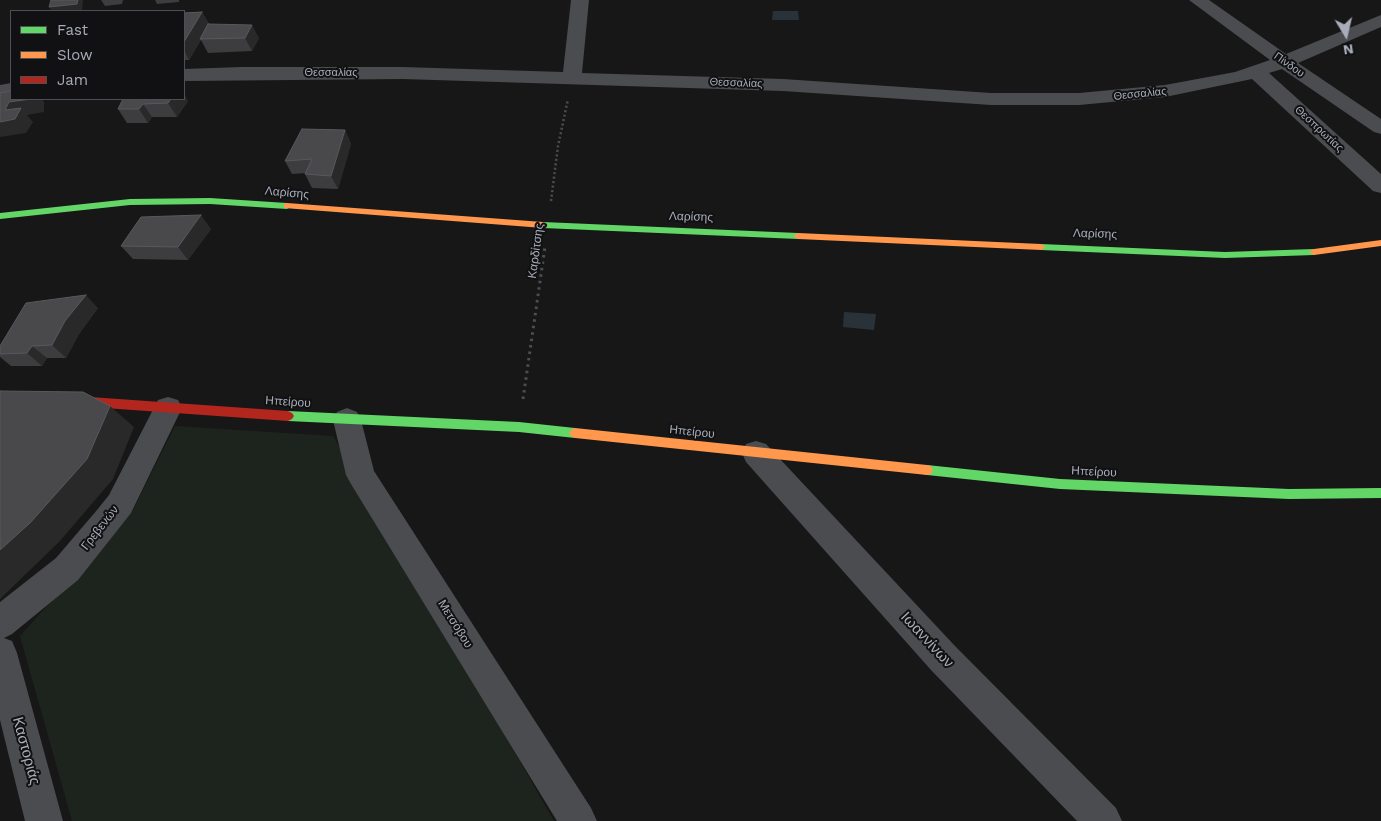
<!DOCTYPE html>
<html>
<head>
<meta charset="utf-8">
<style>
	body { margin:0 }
	#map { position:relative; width:1381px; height:821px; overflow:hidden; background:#171717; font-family:"Work Sans",sans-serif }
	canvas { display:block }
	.legend { position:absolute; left:10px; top:10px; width:175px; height:90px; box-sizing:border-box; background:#111113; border:1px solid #4d4f55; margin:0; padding:6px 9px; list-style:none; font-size:15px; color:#a8adb8 }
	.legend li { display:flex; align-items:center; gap:10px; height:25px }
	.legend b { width:25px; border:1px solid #4d4f55 }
	.north { position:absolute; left:1321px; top:10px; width:50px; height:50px; -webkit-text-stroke:4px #111113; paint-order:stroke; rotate:171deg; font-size:14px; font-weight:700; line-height:20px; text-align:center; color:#a8adb8 }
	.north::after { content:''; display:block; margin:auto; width:18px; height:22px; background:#a8adb8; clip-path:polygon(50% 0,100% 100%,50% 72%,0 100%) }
</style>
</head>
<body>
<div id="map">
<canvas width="1381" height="821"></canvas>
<ul class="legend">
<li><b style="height:6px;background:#63d668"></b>Fast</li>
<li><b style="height:6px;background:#ff974d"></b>Slow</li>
<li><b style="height:6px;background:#b3261e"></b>Jam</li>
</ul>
<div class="north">N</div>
</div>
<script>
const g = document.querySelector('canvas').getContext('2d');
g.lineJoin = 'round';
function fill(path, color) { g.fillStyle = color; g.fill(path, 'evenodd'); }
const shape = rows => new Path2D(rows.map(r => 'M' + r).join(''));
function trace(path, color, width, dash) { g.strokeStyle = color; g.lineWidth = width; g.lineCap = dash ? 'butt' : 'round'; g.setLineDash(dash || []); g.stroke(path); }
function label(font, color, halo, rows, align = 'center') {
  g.font = font + ' "Work Sans",sans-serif'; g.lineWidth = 4; g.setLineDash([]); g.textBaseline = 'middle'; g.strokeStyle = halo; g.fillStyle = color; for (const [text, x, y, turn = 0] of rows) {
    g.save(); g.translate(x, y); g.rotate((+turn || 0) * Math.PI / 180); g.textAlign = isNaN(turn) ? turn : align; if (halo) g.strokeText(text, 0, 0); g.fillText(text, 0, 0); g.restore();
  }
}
fill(shape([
	[175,426,333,436,554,821,72,821,20,636,133,510]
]), '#1d241e');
fill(shape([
	[773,11,798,11,799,20,772,20],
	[844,312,876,314,874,330,843,327]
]), '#2a3239');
trace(shape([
	[551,201,558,146,568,99]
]), '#4d4e52', 2.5, [2, 2.5]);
trace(shape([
	[523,399,545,247]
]), '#4d4e52', 3, [2.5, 4]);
fill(shape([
	[571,0,589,0,582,73,783,79,991,93,1079,93,1165,85,1235,72,1270,60,1189,0,1209,0,1286,54,1381,15,1381,27,1298,63,1381,119,1381,134,1374,132,1282,69,1269,73,1381,174,1381,193,1373,191,1252,79,1165,97,1079,105,991,105,783,91,403,79,184,81,184,69,241,67,403,67,563,72,571,0],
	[11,83,11,95,0,97,0,85,11,83],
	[168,397,178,400,182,408,131,513,78,580,12,634,4,638,12,641,17,653,63,821,25,821,0,720,0,602,56,558,97,510,109,495,158,400,168,397],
	[347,408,357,412,361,420,374,471,591,808,597,821,557,821,351,484,346,475,333,420,337,412,347,408],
	[756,441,766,444,955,646,1116,808,1122,821,1077,821,931,670,746,462,742,453,746,444,756,441]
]), '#4b4c50');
fill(shape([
	[210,198,287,203,292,206,287,209,210,204,130,205,0,219,0,213,130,199,210,198],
	[543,222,798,233,803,236,798,239,543,228,538,225,543,222],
	[1041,244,1225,252,1314,249,1319,252,1314,255,1225,258,1041,250,1036,247,1041,244],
	[288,411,519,422,575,428,579,430,581,433,579,436,575,438,519,432,288,421,284,419,282,416,284,413,288,411],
	[927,465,1060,479,1289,489,1381,488,1381,498,1289,499,1060,489,927,475,923,474,921,470,923,466,927,465]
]), '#63d668');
fill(shape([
	[287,203,543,222,548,225,543,228,284,208,284,204,287,203],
	[798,233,1041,244,1046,247,1041,250,798,239,793,236,798,233],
	[1381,240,1381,246,1314,255,1309,252,1314,249,1381,240],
	[575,428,927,465,931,466,933,470,931,474,927,475,575,438,571,436,569,433,571,430,575,428]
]), '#ff974d');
fill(shape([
	[62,395,288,411,292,413,294,416,292,419,288,421,62,405,0,408,0,398,62,395]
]), '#b3261e');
fill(shape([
	[101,0,124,0,123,0,122,4,105,6],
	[155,0,179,0,179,2,157,4],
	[202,12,209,24,259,38,252,51,208,53,201,40,189,60,184,60,184,13],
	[123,99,188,101,177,117,152,117,148,123,127,123,118,109],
	[345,130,351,144,338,189,312,188,305,174,306,173,292,174,285,161],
	[211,229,188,260,133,259,121,246],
	[98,308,79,334,66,358,47,358,42,366,11,366,0,357,0,346]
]), '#3d3d3f');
fill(shape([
	[78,0,83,0,82,11,52,11,49,7],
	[202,12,209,25,200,39,201,40,189,60,184,50,184,42],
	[252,25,259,38,252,51,245,38],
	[184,93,188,101,177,117,168,103,171,99,184,99],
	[31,99,42,99,44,102,44,112,27,115,33,122,26,133,0,137,0,122,5,110,9,102],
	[143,104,152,117,148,123,139,109],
	[345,130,351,144,338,189,331,176],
	[201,215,211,229,188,260,178,247],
	[86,295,98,308,79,334,66,358,52,345,65,321],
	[32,346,47,358,42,366,27,353],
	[110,406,134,427,113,479,60,541,0,599,0,550]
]), '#29292a');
const building = shape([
	[51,0,78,0,77,4,49,7,51,0],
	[202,12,184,42,184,13,202,12],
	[208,24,252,25,245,38,200,39,208,24],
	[11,91,11,99,31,99,9,102,5,110,21,108,15,119,0,122,0,93,11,91],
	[123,99,171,99,168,103,143,104,139,109,118,109,123,99],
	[302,129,345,130,331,176,305,174,312,159,285,161,302,129],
	[201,215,178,247,121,246,141,217,201,215],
	[86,295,65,321,52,345,32,346,27,353,0,354,0,346,26,303,86,295],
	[0,391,83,392,110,406,87,459,30,523,0,550,0,391]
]);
fill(building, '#49494c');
trace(building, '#58595d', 1);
label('11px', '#a8adb8', '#111113', [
	["Πίνδου",1289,65,35],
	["Θεσσαλίας",331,73],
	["Θεσσαλίας",736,83,2],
	["Θεσσαλίας",1140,94,-6],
	["Θεσπρωτίας",1319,129,43]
]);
label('12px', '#a8adb8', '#111113', [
	["Λαρίσης",287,193,5],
	["Λαρίσης",691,217,2],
	["Λαρίσης",1095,234,2],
	["Καρδίτσης",536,251,-82],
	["Ηπείρου",288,402,4],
	["Ηπείρου",692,432,6],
	["Ηπείρου",1094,472,3],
	["Γρεβενών",100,528,-52],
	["Μετσόβου",455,624,58]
]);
label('15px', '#a8adb8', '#111113', [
	["Ιωαννίνων",927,640,47],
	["Καστοριάς",26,751,75]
]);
</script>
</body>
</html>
